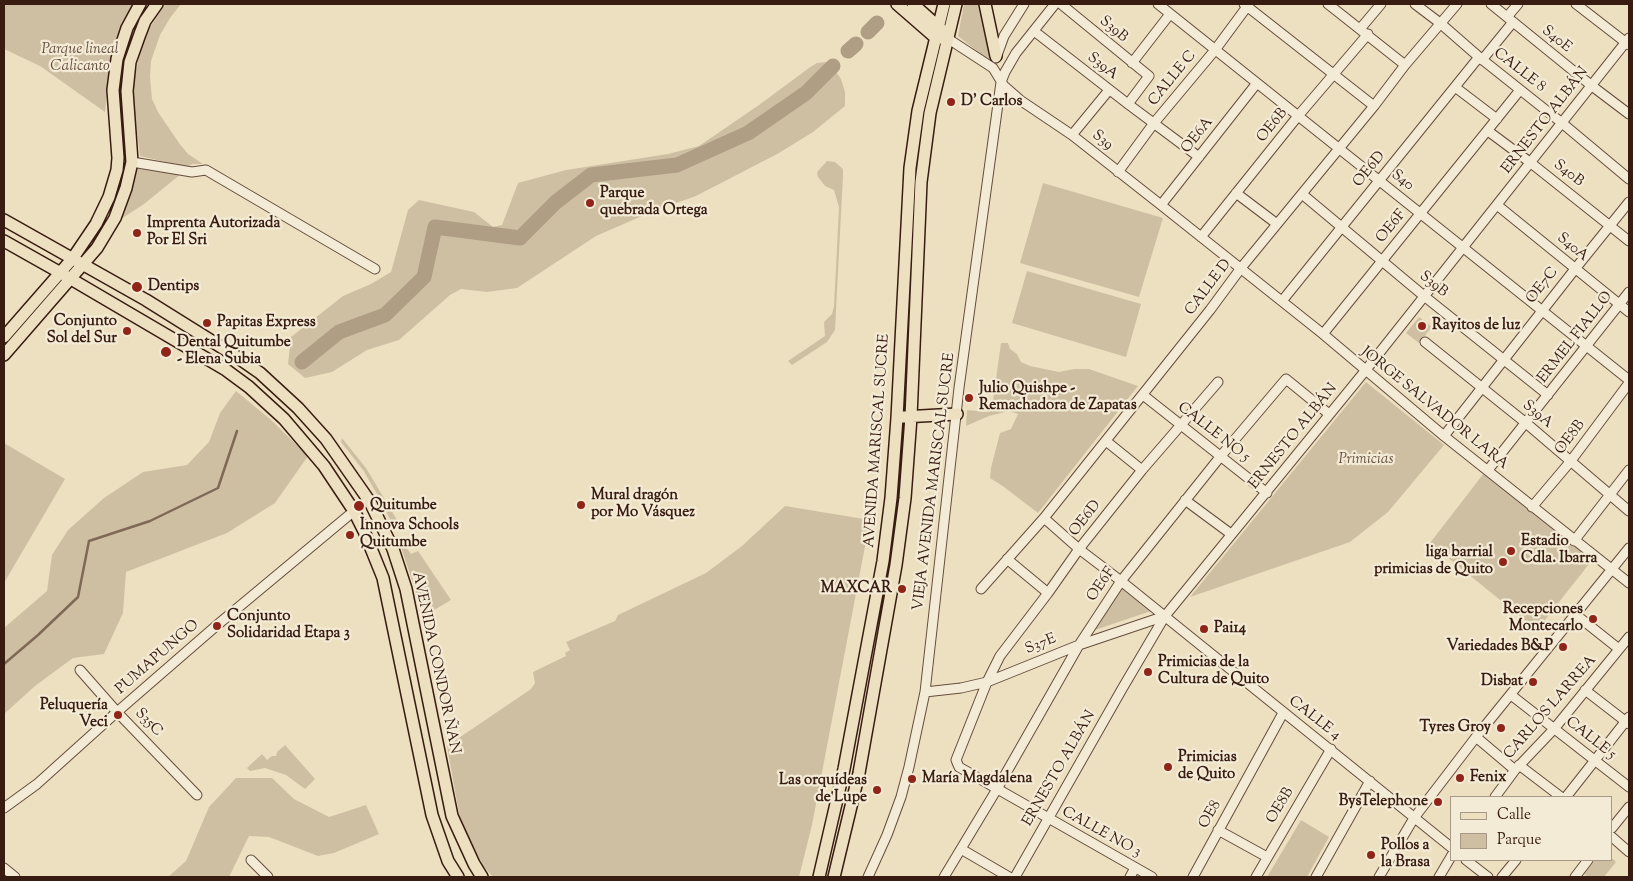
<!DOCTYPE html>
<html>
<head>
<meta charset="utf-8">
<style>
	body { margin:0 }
	#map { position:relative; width:1633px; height:881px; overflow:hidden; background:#ede0c0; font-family:"Sorts Mill Goudy",serif }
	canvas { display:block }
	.frame { position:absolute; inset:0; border:5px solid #381c11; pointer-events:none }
	.legend { position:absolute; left:1450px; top:796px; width:162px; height:65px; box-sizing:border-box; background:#f3ebd6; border:1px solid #a89887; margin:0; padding:6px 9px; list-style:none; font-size:15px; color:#381c11 }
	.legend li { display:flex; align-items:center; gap:10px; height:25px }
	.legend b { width:25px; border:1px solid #a89887 }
</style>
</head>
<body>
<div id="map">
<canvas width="1633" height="881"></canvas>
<div class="frame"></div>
<ul class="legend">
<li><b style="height:6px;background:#ede0c0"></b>Calle</li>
<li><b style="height:14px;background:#cebfa2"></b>Parque</li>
</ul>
</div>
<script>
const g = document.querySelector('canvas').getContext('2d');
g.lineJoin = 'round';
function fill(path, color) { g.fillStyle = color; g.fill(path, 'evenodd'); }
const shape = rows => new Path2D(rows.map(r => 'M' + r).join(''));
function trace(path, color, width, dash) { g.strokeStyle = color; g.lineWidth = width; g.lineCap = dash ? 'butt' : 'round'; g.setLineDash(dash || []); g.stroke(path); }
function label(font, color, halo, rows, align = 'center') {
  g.font = font + ' "Sorts Mill Goudy",serif'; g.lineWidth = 4.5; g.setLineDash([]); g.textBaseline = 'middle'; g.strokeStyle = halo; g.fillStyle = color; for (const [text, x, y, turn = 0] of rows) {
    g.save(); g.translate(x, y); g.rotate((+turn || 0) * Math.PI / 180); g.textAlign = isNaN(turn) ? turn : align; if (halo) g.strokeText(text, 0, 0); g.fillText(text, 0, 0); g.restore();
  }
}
fill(shape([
	[4,4,133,4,121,24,111,59,105,112,40,66,4,49],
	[165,4,181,4,170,18,160,35,151,61,150,77,152,99,158,112,179,143,188,154,203,164,193,164,186,167,140,156,134,111,134,82,142,40],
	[964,4,982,4,992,63,958,36],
	[826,62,835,70,841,79,845,92,845,106,813,132,779,153,696,196,656,210,596,236,517,288,487,292,461,289,450,295,399,340,367,350,332,372,305,378,288,364,291,337,343,296,371,284,391,272,408,210,419,200,474,212,493,227,502,225,518,183,566,170,668,154,699,146,759,105,809,68,817,63],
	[827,161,835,162,843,169,843,176,835,330,827,342,792,365,788,361,825,336,824,322,832,314,834,306,839,207,834,190,825,186,818,177,817,172],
	[136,168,181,174,144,204,118,221],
	[1043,183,1163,218,1139,297,1020,263],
	[1027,271,1141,304,1126,357,1012,323],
	[1419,317,1432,327,1419,343,1406,333],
	[1001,343,1008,343,1010,349,1017,354,1021,362,1030,366,1059,372,1074,369,1089,369,1138,386,1038,513,1004,487,990,478,991,468,1000,433,1011,429,1018,414,1009,411,989,416,966,426,967,410,987,412,992,408],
	[1366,382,1444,445,1388,512,1350,542,1190,597],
	[236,391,270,419,308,456,275,503,227,533,126,572,123,613,104,654,73,658,35,686,4,714,4,628,47,591,52,555,68,530,104,498,143,472,187,465,209,442,220,413],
	[342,438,366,468,397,520,392,523,377,494,363,470,341,442],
	[4,443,65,479,4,583],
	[1484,473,1593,559,1537,630,1430,543],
	[785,506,870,520,812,825,799,877,493,877,483,866,460,819,447,746,531,689,535,683,533,672,566,656,565,653,570,650,566,642,615,621,618,615,706,573,742,546],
	[397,535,411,554,418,551,451,600,424,616],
	[1122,585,1154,610,1089,632],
	[285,745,315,779,305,789,286,775,265,768,250,771,247,768,262,754,267,760,272,756,276,756,277,752],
	[236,778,272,778,294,799,329,817,366,805,379,834,334,853,318,856,269,837,249,836,229,877,168,877,186,861,209,807],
	[1301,820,1329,837,1307,877,1267,877],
	[1612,858,1616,862,1604,877,1588,877,1584,874,1595,860,1612,860]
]), '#cebfa2');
trace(shape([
	[4,664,38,635,78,597,89,541,150,521,218,488,237,431]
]), '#7f6956', 2.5);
trace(shape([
	[868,32,877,23],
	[848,51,856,44],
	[302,362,339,332,385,315,424,277,435,227,520,238,556,202,591,175,677,165,748,133,806,93,833,66]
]), '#af9d84', 15);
const minor = shape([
	[1061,4,1149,76,1128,104],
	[1158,4,1629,380],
	[1244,4,1374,106],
	[1328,4,1405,65],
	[1415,4,1440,23,1479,57,1562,123,1629,179],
	[1491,4,1592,86,1629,114],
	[1576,4,1629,45],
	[1507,17,1518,4],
	[1360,29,1381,4],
	[1034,31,1128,104,1199,157],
	[947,38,993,68,1004,86,1020,100,1072,135,1161,205,1323,334,1444,436,1629,583],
	[996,58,1004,36,1024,4],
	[1482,60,1513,22],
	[1132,63,1170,14],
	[1455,87,1497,119],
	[1488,131,1531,163,1629,241],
	[1072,135,1109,90],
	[132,162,192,172,206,170,375,269],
	[1118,172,1154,123,1215,50,1249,4],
	[1236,193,1277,224],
	[1302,194,1424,296,1548,395],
	[1161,205,1257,83],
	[1497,205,1629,312],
	[1201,237,1298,116,1368,34],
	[1282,301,1479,57],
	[1323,334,1520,90],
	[1425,342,1526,423,1629,511],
	[1143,395,1267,493],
	[1444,436,1575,269,1629,202],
	[1106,441,1142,470],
	[1488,470,1629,292],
	[1185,500,1231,534],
	[1532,507,1570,462,1629,383],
	[1044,518,1079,549,1121,581,1452,848],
	[1574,541,1629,470],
	[1007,559,1048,593],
	[981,589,1044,518,1210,310,1241,268,1374,106,1405,65,1457,4],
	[1575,614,1619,649],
	[80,670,117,712,197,795],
	[1585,690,1629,724],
	[925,692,961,688,987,682,1079,645,1165,616],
	[1511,695,1629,787],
	[1476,737,1515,770],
	[1519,765,1561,797],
	[1495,797,1515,770,1554,729,1629,637],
	[1566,797,1629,717],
	[4,808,37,784,117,712,216,626,354,511],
	[1612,828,1629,807],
	[1218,830,1267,857],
	[1612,837,1629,852],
	[961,849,1009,877],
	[251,860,268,877],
	[1466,860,1488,877],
	[4,868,15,877],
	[868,877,887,835,901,797,909,767,925,692,959,388,1001,82,1005,72,1016,53,1055,4],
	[944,877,997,789,1079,645,1121,581,1220,457,1286,379,1329,414],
	[1015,877,1122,689,1165,616,1365,371,1629,38],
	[1130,877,1135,868],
	[1152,877,959,767,956,760,987,682,1000,656,1048,593,1079,549,1142,470,1218,382],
	[1193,877,1283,713],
	[1256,877,1331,749],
	[1316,877,1370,781],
	[1379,877,1414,818,1476,737,1629,548],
	[1439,877,1452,855],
	[1502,877,1516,860],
	[1575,877,1588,860]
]);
const major = shape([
	[897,4,936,38,943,38],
	[913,4,942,30],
	[985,4,996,56],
	[4,220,146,300,234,355,260,373,298,408,326,439,370,502,393,549,406,589,452,816,474,864,482,877],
	[4,241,59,272,226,370,249,387,284,419,324,466,354,511,364,531,383,578,432,815,448,861,458,877],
	[4,337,73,258,96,224,109,197,117,170,118,158,113,90,117,59,127,28,140,4],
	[4,355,97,248,115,218,126,188,132,162,127,91,130,62,140,34,145,21,157,4],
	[903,417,957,414],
	[819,877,844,769,883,561,891,498,897,418,910,168,918,111,944,4],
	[834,877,859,773,896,565,905,498,911,417,921,182,930,113,956,4]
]);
trace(minor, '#654d3d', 11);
trace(major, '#381c11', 14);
trace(minor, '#f3ebd6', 9);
trace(major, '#ede0c0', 11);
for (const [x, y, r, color] of [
	[951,102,5,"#8f2418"],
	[590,203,5,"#8f2418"],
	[137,233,5,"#8f2418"],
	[137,287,6,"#8f2418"],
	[207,323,5,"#8f2418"],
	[1422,326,5,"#8f2418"],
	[127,331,5,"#8f2418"],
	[166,352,6,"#8f2418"],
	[969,398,5,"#8f2418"],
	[581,505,5,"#8f2418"],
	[359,506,6,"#8f2418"],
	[350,535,5,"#8f2418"],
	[1511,551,5,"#8f2418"],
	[1503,562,5,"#8f2418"],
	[902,589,5,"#8f2418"],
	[1593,619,5,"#8f2418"],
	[217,626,5,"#8f2418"],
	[1204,629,5,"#8f2418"],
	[1563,647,5,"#8f2418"],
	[1148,672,5,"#8f2418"],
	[1533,682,5,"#8f2418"],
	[118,715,5,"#8f2418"],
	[1501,728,5,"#8f2418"],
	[1168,767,5,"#8f2418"],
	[1460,778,5,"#8f2418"],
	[912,779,5,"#8f2418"],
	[877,790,5,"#8f2418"],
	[1438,802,5,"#8f2418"],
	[1371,855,5,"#8f2418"]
]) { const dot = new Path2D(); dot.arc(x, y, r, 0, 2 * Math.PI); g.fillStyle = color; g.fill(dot); trace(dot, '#f3ebd6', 2); }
label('15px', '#381c11', '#f3ebd6', [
	["S39B",1113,30,40],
	["S40E",1556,40,39],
	["S39A",1102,67,38],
	["CALLE 8",1519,71,38],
	["CALLE C",1173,79,-51],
	["ERNESTO ALBÁN",1546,121,-52],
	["OE6B",1273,126,-51],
	["OE6A",1198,136,-52],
	["S39",1102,141,39],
	["OE6D",1370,170,-51],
	["S40B",1568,174,38],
	["S40",1402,181,38],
	["OE6F",1392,227,-51],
	["S40A",1572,248,39],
	["S39B",1433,285,39],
	["OE7C",1543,286,-52],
	["CALLE D",1209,288,-53],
	["ERMEL FIALLO",1576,338,-52],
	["JORGE SALVADOR LARA",1434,409,39],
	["S39A",1537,415,40],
	["CALLE NO 5",1213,433,38],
	["ERNESTO ALBÁN",1294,437,-51],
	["OE8B",1571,438,-53],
	["AVENIDA MARISCAL SUCRE",878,441,-86],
	["VIEJA AVENIDA MARISCAL SUCRE",935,482,-83],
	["OE6D",1086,519,-52],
	["OE6F",1102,585,-56],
	["S37E",1041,645,-22],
	["PUMAPUNGO",158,658,-41],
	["AVENIDA CONDOR ÑAN",435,663,78],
	["CARLOS LARREA",1551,708,-49],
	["CALLE 4",1314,719,38],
	["S35C",148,723,46],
	["CALLE 5",1590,739,38],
	["ERNESTO ALBÁN",1060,769,-60],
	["OE8B",1281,806,-59],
	["OE8",1211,815,-61],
	["CALLE NO 3",1101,833,29]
]);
label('italic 15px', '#654d3c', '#f3ebd6', [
	["Parque lineal",80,50],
	["Calicanto",80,67],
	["Primicias",1366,460]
]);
label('bold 15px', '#381c11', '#f3ebd6', [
	["D’ Carlos",961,102],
	["Parque",600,194],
	["quebrada Ortega",600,211],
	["Imprenta Autorizada",147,224],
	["Por El Sri",147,241],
	["Dentips",148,287],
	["Conjunto",117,322,"right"],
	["Sol del Sur",117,339,"right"],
	["Papitas Express",217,323],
	["Rayitos de luz",1432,326],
	["Dental Quitumbe",177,343],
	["- Elena Subia",177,360],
	["Julio Quishpe -",979,389],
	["Remachadora de Zapatas",979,406],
	["Mural dragón",591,496],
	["por Mo Vásquez",591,513],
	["Quitumbe",370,506],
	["Innova Schools",360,526],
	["Quitumbe",360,543],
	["Estadio",1521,542],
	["Cdla. Ibarra",1521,559],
	["liga barrial",1493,553,"right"],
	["primicias de Quito",1493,570,"right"],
	["MAXCAR",892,589,"right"],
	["Recepciones",1583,610,"right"],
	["Montecarlo",1583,627,"right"],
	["Conjunto",227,617],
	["Solidaridad Etapa 3",227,634],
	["Pai14",1214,629],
	["Variedades B&P",1553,647,"right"],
	["Primicias de la",1158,663],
	["Cultura de Quito",1158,680],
	["Disbat",1523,682,"right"],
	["Peluquería",108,706,"right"],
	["Veci",108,723,"right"],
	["Tyres Groy",1491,728,"right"],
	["Primicias",1178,758],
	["de Quito",1178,775],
	["Fenix",1470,778],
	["María Magdalena",922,779],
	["Las orquídeas",867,781,"right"],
	["de Lupe",867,798,"right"],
	["BysTelephone",1428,802,"right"],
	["Pollos a",1381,846],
	["la Brasa",1381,863]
], 'left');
</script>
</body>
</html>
